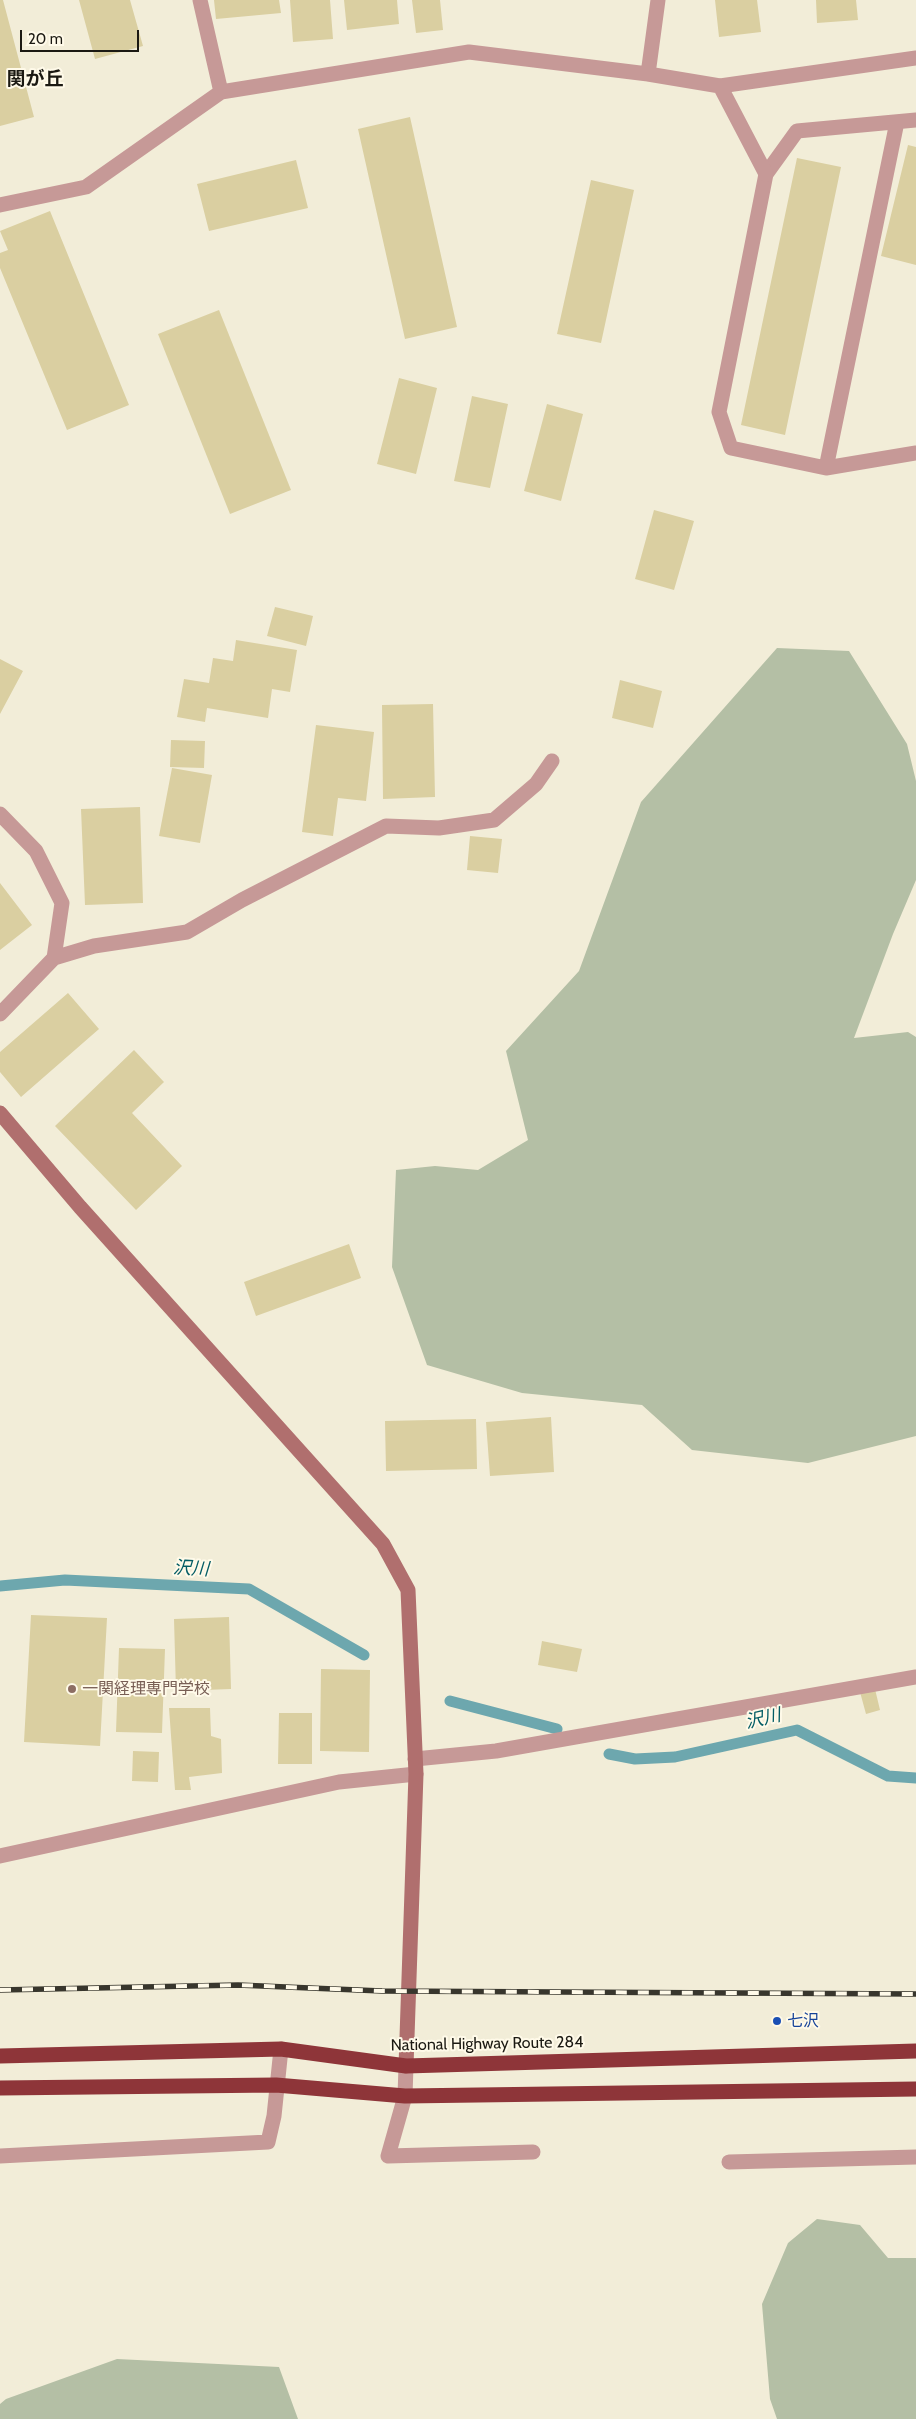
<!DOCTYPE html>
<html>
<head>
<meta charset="utf-8">
<style>
	body { margin:0 }
	#map { position:relative; width:916px; height:2419px; overflow:hidden; background:#f2edd8; font-family:Cabin,sans-serif }
	canvas { display:block }
	.scale { position:absolute; left:20px; top:30px; width:119px; height:22px; box-sizing:border-box; border:2px solid #1b1912; border-top:0; padding-left:6px; font-size:15px; line-height:18px; white-space:nowrap; color:#1b1912; -webkit-text-stroke:4px #fffae9; paint-order:stroke }
</style>
</head>
<body>
<div id="map">
<canvas width="916" height="2419"></canvas>
<div class="scale">20 m</div>
</div>
<script>
const g = document.querySelector('canvas').getContext('2d');
g.lineJoin = 'round';
function fill(path, color) { g.fillStyle = color; g.fill(path, 'evenodd'); }
const shape = rows => new Path2D(rows.map(r => 'M' + r).join(''));
function trace(path, color, width, dash) { g.strokeStyle = color; g.lineWidth = width; g.lineCap = dash ? 'butt' : 'round'; g.setLineDash(dash || []); g.stroke(path); }
function label(font, color, halo, rows, align = 'center') {
  g.font = font + ' Cabin,"Noto Sans JP",sans-serif'; g.lineWidth = 4; g.setLineDash([]); g.textBaseline = 'middle'; g.strokeStyle = halo; g.fillStyle = color; for (const [text, x, y, turn = 0] of rows) {
    g.save(); g.translate(x, y); g.rotate((+turn || 0) * Math.PI / 180); g.textAlign = isNaN(turn) ? turn : align; if (halo) g.strokeText(text, 0, 0); g.fillText(text, 0, 0); g.restore();
  }
}
fill(shape([
	[777,648,849,651,907,744,916,781,916,880,893,934,854,1038,908,1032,916,1037,916,1436,808,1463,692,1450,642,1405,522,1393,427,1365,392,1267,396,1170,435,1166,478,1170,528,1140,506,1051,579,971,641,802],
	[817,2219,860,2225,888,2258,916,2258,916,2419,777,2419,770,2399,762,2304,788,2243],
	[117,2359,279,2367,298,2419,0,2419,0,2404,6,2399]
]), '#b4bfa5');
trace(shape([
	[0,1586,65,1580,249,1589,364,1655],
	[450,1701,557,1729],
	[609,1754,635,1759,675,1757,797,1730,888,1776,916,1778]
]), '#6da7ae', 11);
fill(shape([
	[0,0,3,0,34,117,0,126],
	[79,0,130,0,143,46,95,59],
	[214,0,279,0,281,13,216,19],
	[290,0,330,0,333,39,293,42],
	[344,0,397,0,399,24,347,30],
	[412,0,440,0,443,30,416,33],
	[715,0,757,0,761,32,719,37],
	[816,0,856,0,858,20,817,23],
	[410,117,457,327,405,339,358,129],
	[908,145,916,147,916,265,881,256],
	[797,158,841,167,785,435,741,425],
	[296,160,308,208,209,231,197,184],
	[591,180,634,190,601,343,557,334],
	[50,211,129,405,67,430,0,268,0,253,8,250,0,231],
	[219,310,291,490,230,514,158,334],
	[399,378,437,388,416,474,377,464],
	[472,396,508,404,490,488,454,481],
	[547,404,583,414,561,501,524,491],
	[654,510,694,521,674,590,635,579],
	[275,607,313,616,306,646,267,636],
	[236,640,297,650,290,692,272,689,268,718,207,708,205,722,177,717,184,679,209,683,213,658,233,661],
	[0,659,23,671,0,714],
	[620,680,662,691,653,728,612,718],
	[433,704,435,797,383,799,382,705],
	[316,725,374,732,366,801,338,798,333,836,302,832],
	[171,740,205,741,204,768,170,767],
	[172,768,212,775,200,843,159,836],
	[140,807,143,903,85,905,81,809],
	[470,836,502,839,498,873,467,870],
	[0,883,32,925,0,950],
	[68,993,99,1029,21,1097,0,1072,0,1052],
	[134,1050,164,1082,132,1113,182,1166,136,1210,55,1126],
	[349,1244,361,1278,256,1316,244,1282],
	[551,1417,554,1472,490,1476,486,1422],
	[476,1419,477,1469,386,1471,385,1421],
	[31,1615,107,1618,100,1746,24,1742],
	[229,1617,231,1689,176,1691,174,1619],
	[542,1641,582,1649,577,1672,538,1665],
	[119,1648,165,1649,162,1733,116,1732],
	[321,1669,370,1670,369,1752,320,1751],
	[875,1689,880,1710,866,1714,860,1692],
	[169,1708,210,1708,211,1736,221,1739,222,1773,189,1777,191,1790,175,1790],
	[279,1713,312,1713,312,1764,278,1764],
	[133,1751,159,1752,158,1782,132,1781]
]), '#dacfa1');
trace(shape([
	[916,120,797,131,766,174,719,412,731,448,826,468,916,453],
	[826,468,897,122]
]), '#c69997', 15);
trace(shape([
	[200,0,221,92],
	[648,74,658,0],
	[720,86,766,174],
	[0,205,86,187,221,92,469,52,648,74,720,86,916,58],
	[0,814,36,851,62,903,54,958,0,1014],
	[54,958,94,946,187,932,242,900,386,826,439,828,494,820,536,784,552,761],
	[415,1759,496,1751,916,1677],
	[0,1856,339,1782,416,1774],
	[406,2066,405,2096,388,2156,533,2152],
	[0,2156,268,2142,274,2116,281,2049],
	[729,2162,916,2157]
]), '#c69997', 15);
trace(shape([
	[0,1113,80,1207,383,1544,408,1590,416,1774,406,2066]
]), '#b06f6e', 15);
trace(shape([
	[0,2056,281,2049,406,2066,916,2051],
	[0,2088,276,2085,405,2096,916,2089]
]), '#8e3539', 15);
const rail = shape([
	[0,1990,238,1985,382,1991,916,1994]
]);
trace(rail, '#38362d', 5.5);
trace(rail, '#fffae9', 4, [11]);
for (const [x, y, r, color] of [
	[72,1689,5,"#8d6e63"],
	[777,2021,5,"#1a4fb4"]
]) { const dot = new Path2D(); dot.arc(x, y, r, 0, 2 * Math.PI); g.fillStyle = color; g.fill(dot); trace(dot, '#fffae9', 2); }
label('16px', '#785e54', '#fffae9', [
	["一関経理専門学校",82,1689]
], 'left');
label('16px', '#164399', '#fffae9', [
	["七沢",787,2021]
], 'left');
label('16px', '#1b1912', '#fffae9', [
	["National Highway Route 284",487,2044,-1]
]);
label('italic 18px', '#055d65', '#fffae9', [
	["沢川",191,1569,3],
	["沢川",763,1719,-13]
]);
label('bold 19px', '#1b1912', '#fffae9', [
	["関が丘",35,79]
]);
</script>
</body>
</html>
